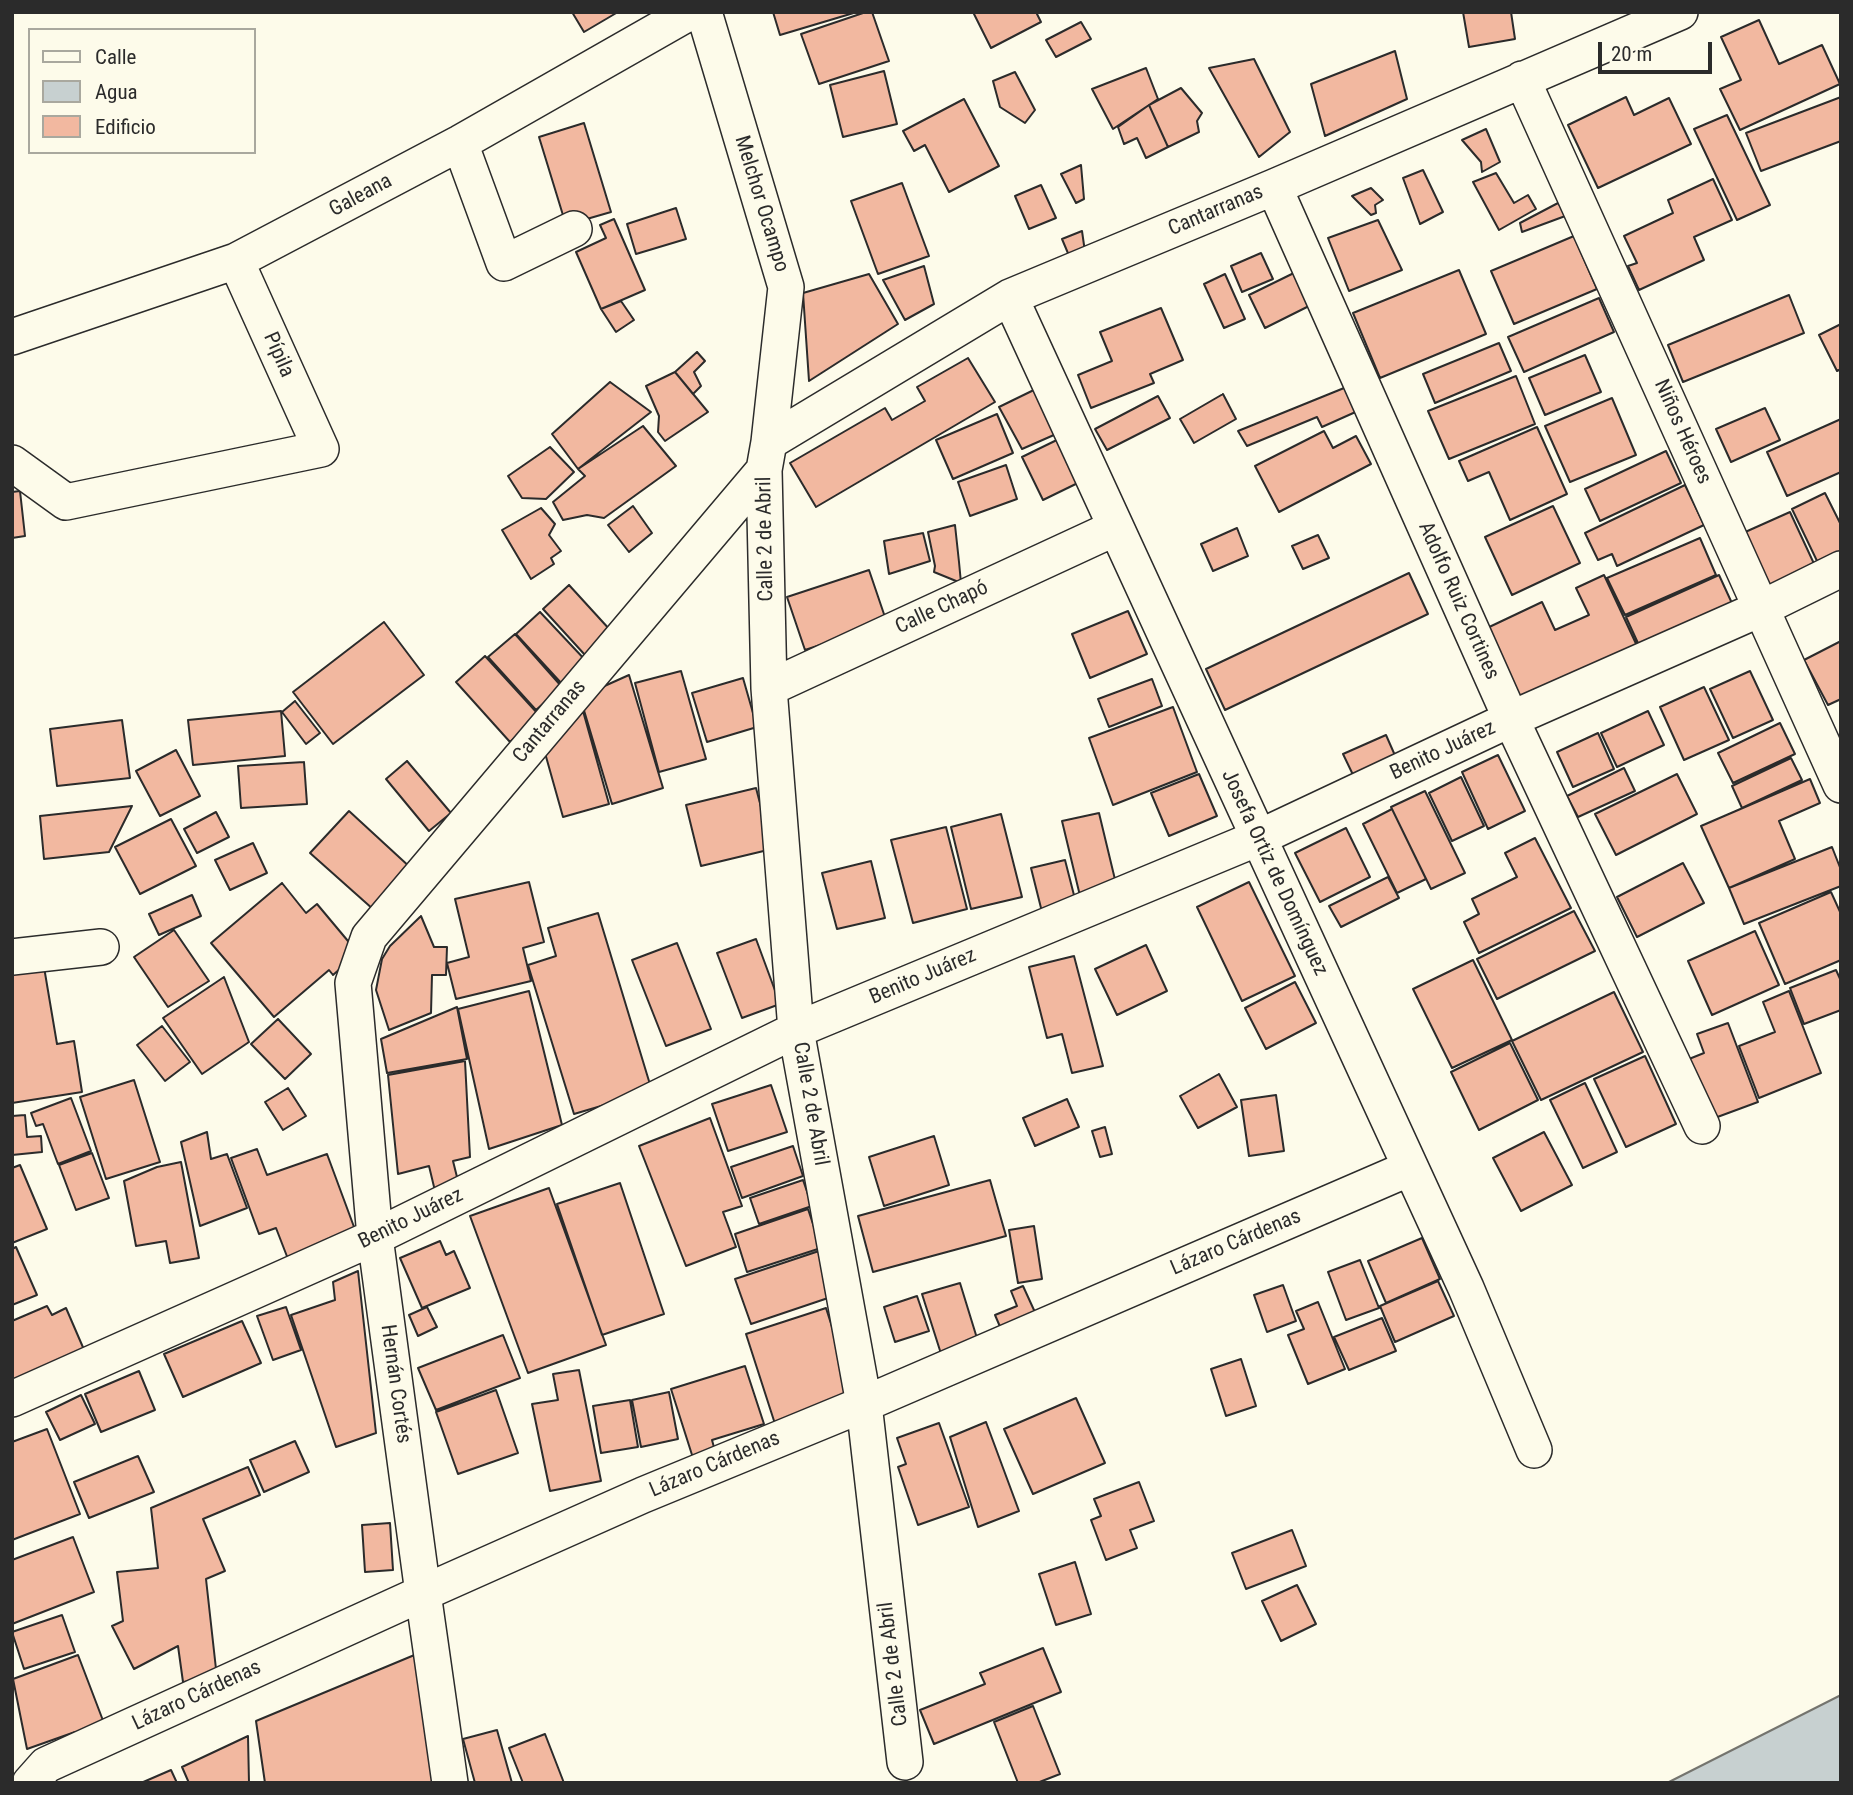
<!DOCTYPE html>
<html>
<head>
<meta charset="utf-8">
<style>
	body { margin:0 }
	#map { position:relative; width:1853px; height:1795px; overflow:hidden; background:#fdfbea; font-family:"Roboto Condensed",sans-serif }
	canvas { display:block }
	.frame { position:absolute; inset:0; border:14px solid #2b2b2b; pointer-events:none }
	.legend { position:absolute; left:28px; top:28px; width:228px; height:126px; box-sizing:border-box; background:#fdfbea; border:2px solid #a9a89e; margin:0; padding:9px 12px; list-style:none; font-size:21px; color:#2b2b2b }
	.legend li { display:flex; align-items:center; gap:14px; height:35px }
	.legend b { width:35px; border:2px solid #a9a89e }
	.scale { position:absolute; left:1598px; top:42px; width:114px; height:32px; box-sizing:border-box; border:4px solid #2b2b2b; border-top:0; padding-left:9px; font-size:21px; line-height:24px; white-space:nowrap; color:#2b2b2b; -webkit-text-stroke:5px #fdfbea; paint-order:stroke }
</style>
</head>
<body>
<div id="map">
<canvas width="1853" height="1795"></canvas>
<div class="frame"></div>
<ul class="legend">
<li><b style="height:9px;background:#fdfbea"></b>Calle</li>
<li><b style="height:19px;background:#c7d0d0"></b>Agua</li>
<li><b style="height:19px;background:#f2b8a0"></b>Edificio</li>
</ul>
<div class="scale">20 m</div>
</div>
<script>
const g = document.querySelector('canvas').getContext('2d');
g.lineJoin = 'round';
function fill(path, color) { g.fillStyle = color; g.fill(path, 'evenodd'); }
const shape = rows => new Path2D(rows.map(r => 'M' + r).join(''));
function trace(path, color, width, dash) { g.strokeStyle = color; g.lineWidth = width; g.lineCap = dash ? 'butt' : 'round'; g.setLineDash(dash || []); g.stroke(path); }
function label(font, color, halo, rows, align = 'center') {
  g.font = font + ' "Roboto Condensed",sans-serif'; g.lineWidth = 5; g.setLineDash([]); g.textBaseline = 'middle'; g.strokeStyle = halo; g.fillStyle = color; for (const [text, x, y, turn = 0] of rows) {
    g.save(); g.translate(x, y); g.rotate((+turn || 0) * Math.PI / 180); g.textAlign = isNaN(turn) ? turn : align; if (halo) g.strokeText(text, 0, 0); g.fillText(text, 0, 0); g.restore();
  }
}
const water = shape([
	[1841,1695,1841,1783,1667,1783,1841,1695]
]);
fill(water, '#c7d0d0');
trace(water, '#74746e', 2);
const building = shape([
	[572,12,618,12,584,32,572,12],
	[773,12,857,12,780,35,773,12],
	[866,12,872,12,889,61,819,84,801,34,866,12],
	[973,12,1036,12,1041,22,991,48,973,12],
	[1463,12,1511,12,1515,39,1469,47,1463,12],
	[1759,20,1779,64,1822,45,1840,84,1740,130,1720,89,1741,80,1721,37,1759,20],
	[1081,22,1091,39,1056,57,1046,40,1081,22],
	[1395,51,1407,99,1325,136,1311,84,1395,51],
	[1254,59,1290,132,1259,157,1209,68,1254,59],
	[1146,68,1158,99,1113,129,1092,89,1146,68],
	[884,71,897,124,843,137,830,85,884,71],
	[1015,72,1035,110,1025,123,1000,107,993,81,1015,72],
	[1181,88,1202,113,1197,121,1199,132,1168,147,1149,105,1181,88],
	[1626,97,1634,115,1669,98,1691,144,1598,188,1568,125,1626,97],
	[1841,97,1841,141,1761,171,1746,133,1841,97],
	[964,99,999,166,949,192,925,145,914,151,903,131,964,99],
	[1149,105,1168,147,1146,158,1137,138,1124,144,1118,127,1149,105],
	[1727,115,1770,205,1737,220,1694,129,1727,115],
	[584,123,611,212,566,225,539,137,584,123],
	[1486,129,1500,162,1482,172,1481,162,1462,140,1486,129],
	[1081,165,1084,199,1076,203,1061,174,1081,165],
	[1423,170,1443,212,1420,224,1403,178,1423,170],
	[1496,173,1514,203,1528,195,1536,209,1499,230,1473,182,1496,173],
	[1713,179,1732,220,1694,237,1704,260,1639,290,1628,266,1637,263,1624,236,1673,213,1668,200,1713,179],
	[902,183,929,256,878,274,851,201,902,183],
	[1041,185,1056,218,1029,229,1015,196,1041,185],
	[1371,188,1383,200,1375,205,1376,213,1371,215,1352,196,1371,188],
	[1558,203,1568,215,1522,232,1520,223,1558,203],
	[676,208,686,239,636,254,627,224,676,208],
	[614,219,645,290,601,309,576,252,606,238,600,225,614,219],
	[1378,220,1402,270,1349,291,1328,238,1378,220],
	[1082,231,1085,252,1070,258,1062,239,1082,231],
	[1574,236,1597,289,1514,324,1491,271,1574,236],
	[1261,253,1273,279,1242,292,1231,266,1261,253],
	[924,266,934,304,905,320,883,280,924,266],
	[1300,270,1317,302,1265,328,1249,295,1300,270],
	[1459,270,1486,334,1380,378,1353,313,1459,270],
	[869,274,898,324,809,381,803,293,869,274],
	[1225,274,1245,319,1224,328,1204,284,1225,274],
	[1789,295,1804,333,1683,382,1668,345,1789,295],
	[1599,298,1614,332,1524,372,1508,337,1599,298],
	[621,301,634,320,616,332,601,309,621,301],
	[1161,308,1183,360,1150,374,1154,383,1091,408,1078,375,1112,361,1100,332,1161,308],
	[1841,324,1841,369,1837,371,1819,335,1841,324],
	[1499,343,1511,371,1435,403,1423,374,1499,343],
	[697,352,705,361,694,372,701,386,693,394,675,372,697,352],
	[1585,355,1601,392,1545,415,1529,378,1585,355],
	[968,358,995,402,816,507,790,463,885,408,892,420,925,401,917,387,968,358],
	[675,372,708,412,665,441,658,432,659,416,646,386,675,372],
	[1516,376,1535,424,1449,459,1428,411,1516,376],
	[610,382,651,412,578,469,552,434,610,382],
	[1042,386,1063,431,1022,449,999,407,1042,386],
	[1349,386,1360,410,1322,427,1317,417,1247,446,1238,431,1349,386],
	[1223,394,1236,419,1194,443,1180,419,1223,394],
	[1158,396,1170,418,1107,450,1095,429,1158,396],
	[1612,398,1636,455,1570,482,1545,426,1612,398],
	[1765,408,1780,440,1731,462,1716,429,1765,408],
	[997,414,1013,453,953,479,936,440,997,414],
	[1841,419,1841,472,1787,496,1767,452,1841,419],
	[643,426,676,466,604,518,587,515,563,520,553,502,585,476,578,469,643,426],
	[1537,427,1567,494,1510,520,1489,472,1468,481,1459,461,1537,427],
	[1324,431,1333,448,1356,436,1371,464,1279,512,1255,466,1324,431],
	[1065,436,1086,479,1043,500,1022,457,1065,436],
	[550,447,574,472,546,499,522,498,508,476,550,447],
	[1666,451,1681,483,1600,521,1585,489,1666,451],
	[1006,465,1017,499,970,516,958,482,1006,465],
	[1685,485,1704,525,1617,566,1612,554,1598,560,1585,533,1685,485],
	[20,491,25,536,12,538,12,492,20,491],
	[1825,493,1841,525,1841,552,1818,563,1792,509,1825,493],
	[633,506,652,533,629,552,608,525,633,506],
	[1553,506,1580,563,1512,595,1485,537,1553,506],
	[541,508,555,524,549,535,561,551,551,558,554,564,531,579,502,530,541,508],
	[1790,512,1816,568,1770,589,1743,533,1790,512],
	[955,525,959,562,961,583,934,572,935,566,928,532,955,525],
	[1237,528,1248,556,1213,571,1201,544,1237,528],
	[923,533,930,561,889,574,884,541,923,533],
	[1318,535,1329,558,1303,569,1292,546,1318,535],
	[1700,538,1716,575,1625,615,1607,578,1700,538],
	[869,570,887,623,805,650,787,597,869,570],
	[1409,573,1428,614,1225,710,1206,669,1409,573],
	[1604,575,1638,648,1519,702,1485,629,1542,602,1555,630,1589,615,1576,588,1604,575],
	[1719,575,1736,612,1643,654,1626,617,1719,575],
	[569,585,611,631,585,655,543,609,569,585],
	[1128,611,1147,654,1090,678,1072,634,1128,611],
	[540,612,588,663,563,685,516,634,540,612],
	[384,622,424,675,333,744,293,692,384,622],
	[515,634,562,687,536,710,488,657,515,634],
	[1841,641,1841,699,1828,705,1804,660,1841,641],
	[485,656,539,715,510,742,456,682,485,656],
	[681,671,706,759,659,772,635,683,681,671],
	[1750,671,1773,720,1733,738,1710,689,1750,671],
	[629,675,663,788,612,804,580,697,629,675],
	[743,678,757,727,707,742,692,693,743,678],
	[1152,679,1162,706,1109,727,1098,699,1152,679],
	[1704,687,1729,740,1684,760,1660,707,1704,687],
	[295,701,320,733,306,744,282,712,295,701],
	[1173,707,1197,772,1113,805,1089,738,1173,707],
	[281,711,285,756,193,765,188,720,281,711],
	[583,711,609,804,563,817,545,753,583,711],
	[1648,711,1664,745,1617,767,1601,733,1648,711],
	[122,720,130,778,57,786,50,729,122,720],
	[1780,723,1795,754,1733,783,1718,753,1780,723],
	[1598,733,1614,769,1573,787,1557,752,1598,733],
	[1386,735,1397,760,1355,779,1343,754,1386,735],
	[176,750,200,796,160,816,136,771,176,750],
	[1498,755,1525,811,1488,829,1462,772,1498,755],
	[1791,758,1802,780,1742,808,1732,786,1791,758],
	[407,761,451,813,429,831,386,779,407,761],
	[304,762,307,804,241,808,238,766,304,762],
	[1624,768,1635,791,1578,817,1567,796,1624,768],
	[1199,774,1217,816,1169,836,1151,793,1199,774],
	[1677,774,1697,814,1616,855,1595,814,1677,774],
	[1461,777,1484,826,1452,841,1429,793,1461,777],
	[1810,779,1820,803,1779,821,1795,859,1729,888,1701,826,1810,779],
	[756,788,772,849,701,866,686,805,756,788],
	[1425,791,1465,873,1431,889,1391,807,1425,791],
	[132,806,109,852,44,859,40,816,132,806],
	[1392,809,1426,879,1397,893,1363,824,1392,809],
	[349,811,412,869,374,910,310,853,349,811],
	[216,812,229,837,197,853,184,829,216,812],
	[1099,813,1118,892,1081,900,1062,821,1099,813],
	[1001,814,1022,897,971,909,951,827,1001,814],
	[171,819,196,866,140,894,115,847,171,819],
	[946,827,967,909,913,923,891,840,946,827],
	[1346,828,1370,877,1320,902,1295,853,1346,828],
	[1535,838,1571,908,1479,953,1464,922,1479,914,1472,899,1517,877,1505,853,1535,838],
	[253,843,267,873,230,890,215,860,253,843],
	[1832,847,1841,870,1841,886,1744,924,1729,888,1832,847],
	[1065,860,1076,903,1042,912,1031,868,1065,860],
	[871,861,885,918,837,929,822,873,871,861],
	[1683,863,1704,903,1637,937,1617,897,1683,863],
	[1388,877,1399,898,1341,927,1329,906,1388,877],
	[529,882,544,942,523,948,531,981,456,999,447,963,469,957,455,899,529,882],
	[1249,882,1295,976,1242,1001,1197,907,1249,882],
	[282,883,306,913,317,904,358,953,333,975,329,970,274,1017,211,943,282,883],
	[1831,892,1841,914,1841,960,1785,984,1759,923,1831,892],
	[192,895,201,916,159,935,149,914,192,895],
	[1574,911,1595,951,1497,999,1477,959,1574,911],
	[598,913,652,1091,574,1114,528,965,556,956,548,928,598,913],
	[421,916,434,947,447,947,446,975,432,975,431,1013,389,1030,376,990,382,959,390,946,421,916],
	[174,930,209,981,168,1007,134,957,174,930],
	[1755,931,1779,985,1712,1015,1688,961,1755,931],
	[756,939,780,1004,742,1018,717,953,756,939],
	[677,943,711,1029,666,1046,632,960,677,943],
	[1146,945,1167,991,1117,1015,1095,969,1146,945],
	[1074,956,1103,1066,1072,1073,1062,1034,1047,1038,1029,967,1074,956],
	[1473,960,1512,1040,1452,1068,1413,989,1473,960],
	[44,967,57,1044,74,1041,82,1092,12,1103,12,972,44,967],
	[1836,970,1841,981,1841,1010,1804,1024,1790,988,1836,970],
	[224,977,249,1042,202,1074,163,1018,224,977],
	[1295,982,1316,1023,1266,1049,1245,1008,1295,982],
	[529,991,562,1125,489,1149,458,1009,529,991],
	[1789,991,1821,1073,1759,1098,1739,1046,1775,1032,1763,1002,1789,991],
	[1614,992,1643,1052,1541,1100,1512,1041,1614,992],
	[457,1007,467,1059,387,1073,381,1039,457,1007],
	[278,1019,311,1054,285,1079,251,1044,278,1019],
	[1728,1023,1758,1102,1712,1119,1689,1059,1704,1053,1697,1034,1728,1023],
	[162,1026,190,1062,165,1081,137,1045,162,1026],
	[1510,1043,1538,1100,1479,1130,1451,1072,1510,1043],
	[1645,1056,1676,1124,1626,1147,1594,1079,1645,1056],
	[465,1061,470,1157,453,1161,459,1185,435,1191,429,1166,398,1174,388,1075,465,1061],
	[1219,1074,1237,1107,1198,1128,1180,1096,1219,1074],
	[134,1080,160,1162,106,1179,80,1097,134,1080],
	[1585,1083,1617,1152,1583,1168,1550,1100,1585,1083],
	[771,1085,787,1132,728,1151,712,1104,771,1085],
	[288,1088,306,1116,283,1130,265,1102,288,1088],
	[1276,1095,1284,1151,1249,1156,1241,1100,1276,1095],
	[71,1098,91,1151,58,1164,43,1124,36,1126,31,1113,71,1098],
	[1067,1099,1079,1127,1035,1146,1023,1118,1067,1099],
	[25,1115,27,1137,41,1136,42,1152,12,1155,12,1116,25,1115],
	[710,1118,742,1206,723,1212,736,1247,686,1266,639,1146,710,1118],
	[1105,1127,1112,1154,1100,1157,1092,1131,1105,1127],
	[207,1132,211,1159,227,1154,247,1208,200,1226,181,1142,207,1132],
	[1544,1132,1572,1185,1521,1211,1493,1158,1544,1132],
	[934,1136,949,1185,884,1206,869,1157,934,1136],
	[793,1146,803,1176,742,1198,731,1167,793,1146],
	[257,1149,267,1175,327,1154,357,1235,288,1259,276,1228,259,1234,231,1158,257,1149],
	[92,1153,109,1198,76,1210,59,1165,92,1153],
	[181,1162,199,1258,170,1263,166,1241,136,1246,124,1181,157,1167,181,1162],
	[20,1165,47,1229,12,1243,12,1168,20,1165],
	[803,1180,812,1206,759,1224,750,1198,803,1180],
	[990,1180,1006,1236,873,1272,858,1216,990,1180],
	[620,1183,664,1314,602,1335,557,1204,620,1183],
	[549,1188,606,1345,528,1373,470,1216,549,1188],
	[808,1209,821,1248,747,1272,735,1234,808,1209],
	[1034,1226,1042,1279,1018,1283,1009,1230,1034,1226],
	[1422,1238,1440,1279,1386,1303,1368,1261,1422,1238],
	[440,1241,446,1255,454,1251,470,1288,422,1308,400,1258,440,1241],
	[16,1247,37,1295,12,1305,12,1249,16,1247],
	[819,1251,834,1296,751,1324,735,1279,819,1251],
	[1360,1260,1379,1308,1346,1320,1328,1272,1360,1260],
	[358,1271,376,1433,336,1447,291,1315,335,1300,333,1282,358,1271],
	[1438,1281,1454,1316,1395,1342,1380,1306,1438,1281],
	[960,1283,980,1348,943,1360,922,1294,960,1283],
	[1283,1285,1296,1321,1267,1332,1254,1295,1283,1285],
	[1023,1286,1039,1321,1004,1336,995,1315,1017,1306,1011,1291,1023,1286],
	[917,1296,929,1331,895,1342,884,1307,917,1296],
	[1318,1302,1345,1369,1308,1384,1288,1335,1304,1329,1296,1311,1318,1302],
	[47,1306,52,1315,66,1308,85,1352,12,1383,12,1321,47,1306],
	[286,1307,301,1350,273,1360,257,1316,286,1307],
	[427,1307,437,1327,418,1336,409,1315,427,1307],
	[826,1308,856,1402,776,1427,746,1334,826,1308],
	[1382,1318,1396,1351,1349,1370,1334,1337,1382,1318],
	[242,1321,261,1363,183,1397,164,1354,242,1321],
	[503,1335,520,1378,436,1410,418,1368,503,1335],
	[1241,1359,1256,1406,1226,1416,1211,1369,1241,1359],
	[745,1366,764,1424,712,1440,715,1451,693,1458,671,1389,745,1366],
	[579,1370,601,1481,550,1491,532,1404,558,1400,553,1374,579,1370],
	[139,1371,155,1410,101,1432,85,1394,139,1371],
	[496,1390,518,1453,458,1474,436,1412,496,1390],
	[669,1392,678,1439,641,1447,632,1400,669,1392],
	[81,1395,95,1424,60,1440,46,1412,81,1395],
	[1076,1398,1105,1463,1033,1494,1004,1429,1076,1398],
	[630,1400,638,1447,601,1453,593,1406,630,1400],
	[986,1422,1019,1511,978,1527,950,1437,986,1422],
	[939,1423,969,1507,918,1525,898,1467,906,1464,897,1438,939,1423],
	[47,1429,80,1514,12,1540,12,1442,47,1429],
	[295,1441,309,1472,264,1492,250,1460,295,1441],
	[138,1456,154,1492,89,1518,74,1482,138,1456],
	[248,1467,260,1495,203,1519,225,1571,206,1579,217,1678,183,1682,178,1646,134,1669,112,1626,123,1621,117,1572,158,1568,151,1508,248,1467],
	[1139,1482,1154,1521,1130,1530,1137,1548,1106,1560,1091,1520,1101,1516,1094,1499,1139,1482],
	[390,1523,393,1570,365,1572,362,1525,390,1523],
	[1292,1530,1306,1566,1246,1589,1232,1553,1292,1530],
	[73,1537,94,1592,12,1624,12,1560,73,1537],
	[1075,1562,1091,1614,1056,1625,1039,1574,1075,1562],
	[1297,1585,1316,1624,1281,1641,1262,1601,1297,1585],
	[62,1615,75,1652,24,1669,12,1632,62,1615],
	[1043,1648,1061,1692,934,1744,920,1710,985,1684,980,1673,1043,1648],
	[424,1651,442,1783,265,1783,256,1721,424,1651],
	[78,1655,107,1731,79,1741,75,1732,27,1749,13,1679,78,1655],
	[1033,1706,1060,1774,1037,1783,1018,1783,994,1722,1033,1706],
	[497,1730,512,1783,475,1783,463,1739,497,1730],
	[545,1734,564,1783,523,1783,509,1748,545,1734],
	[248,1736,249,1783,189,1783,182,1767,248,1736],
	[171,1770,177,1783,141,1783,171,1770]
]);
fill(building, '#f2b8a0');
trace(building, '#2b2b2b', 2);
const street = shape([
	[704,12,786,287,769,442,764,470,769,688,796,1030,864,1404,905,1762],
	[1522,79,1841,785],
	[460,143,504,263,574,229],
	[1274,187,1511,719,1702,1126],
	[1010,297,1466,1288,1534,1450],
	[12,337,236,261,460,143,690,12],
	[769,442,1010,297,1274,187,1680,12],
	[12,463,66,502,321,449,236,261],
	[769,688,1115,528],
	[12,957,101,947],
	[12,1399,375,1237,796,1030,1258,838,1511,719,1762,608,1841,569],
	[30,1783,46,1765,423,1593,643,1495,864,1404,1410,1168],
	[450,1783,423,1593,375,1237,353,983,369,937,764,470]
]);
trace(street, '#2b2b2b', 38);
trace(street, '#fdfbea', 35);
label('21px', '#2b2b2b', '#fdfbea', [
	["Galeana",361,196,-28],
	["Melchor Ocampo",761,204,73],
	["Cantarranas",1216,211,-23],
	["Pípila",278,355,66],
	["Niños Héroes",1682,432,66],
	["Calle 2 de Abril",766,539,-91],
	["Adolfo Ruiz Cortines",1458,601,66],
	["Calle Chapó",942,608,-25],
	["Cantarranas",550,722,-50],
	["Benito Juárez",1443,751,-25],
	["Josefa Ortiz de Domínguez",1274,873,65],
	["Benito Juárez",923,977,-23],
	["Calle 2 de Abril",810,1104,80],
	["Benito Juárez",411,1219,-26],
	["Lázaro Cárdenas",1236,1243,-23],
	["Hernán Cortés",395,1384,82],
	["Lázaro Cárdenas",715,1465,-23],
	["Calle 2 de Abril",894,1664,-97],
	["Lázaro Cárdenas",197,1696,-25]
]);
</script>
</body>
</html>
